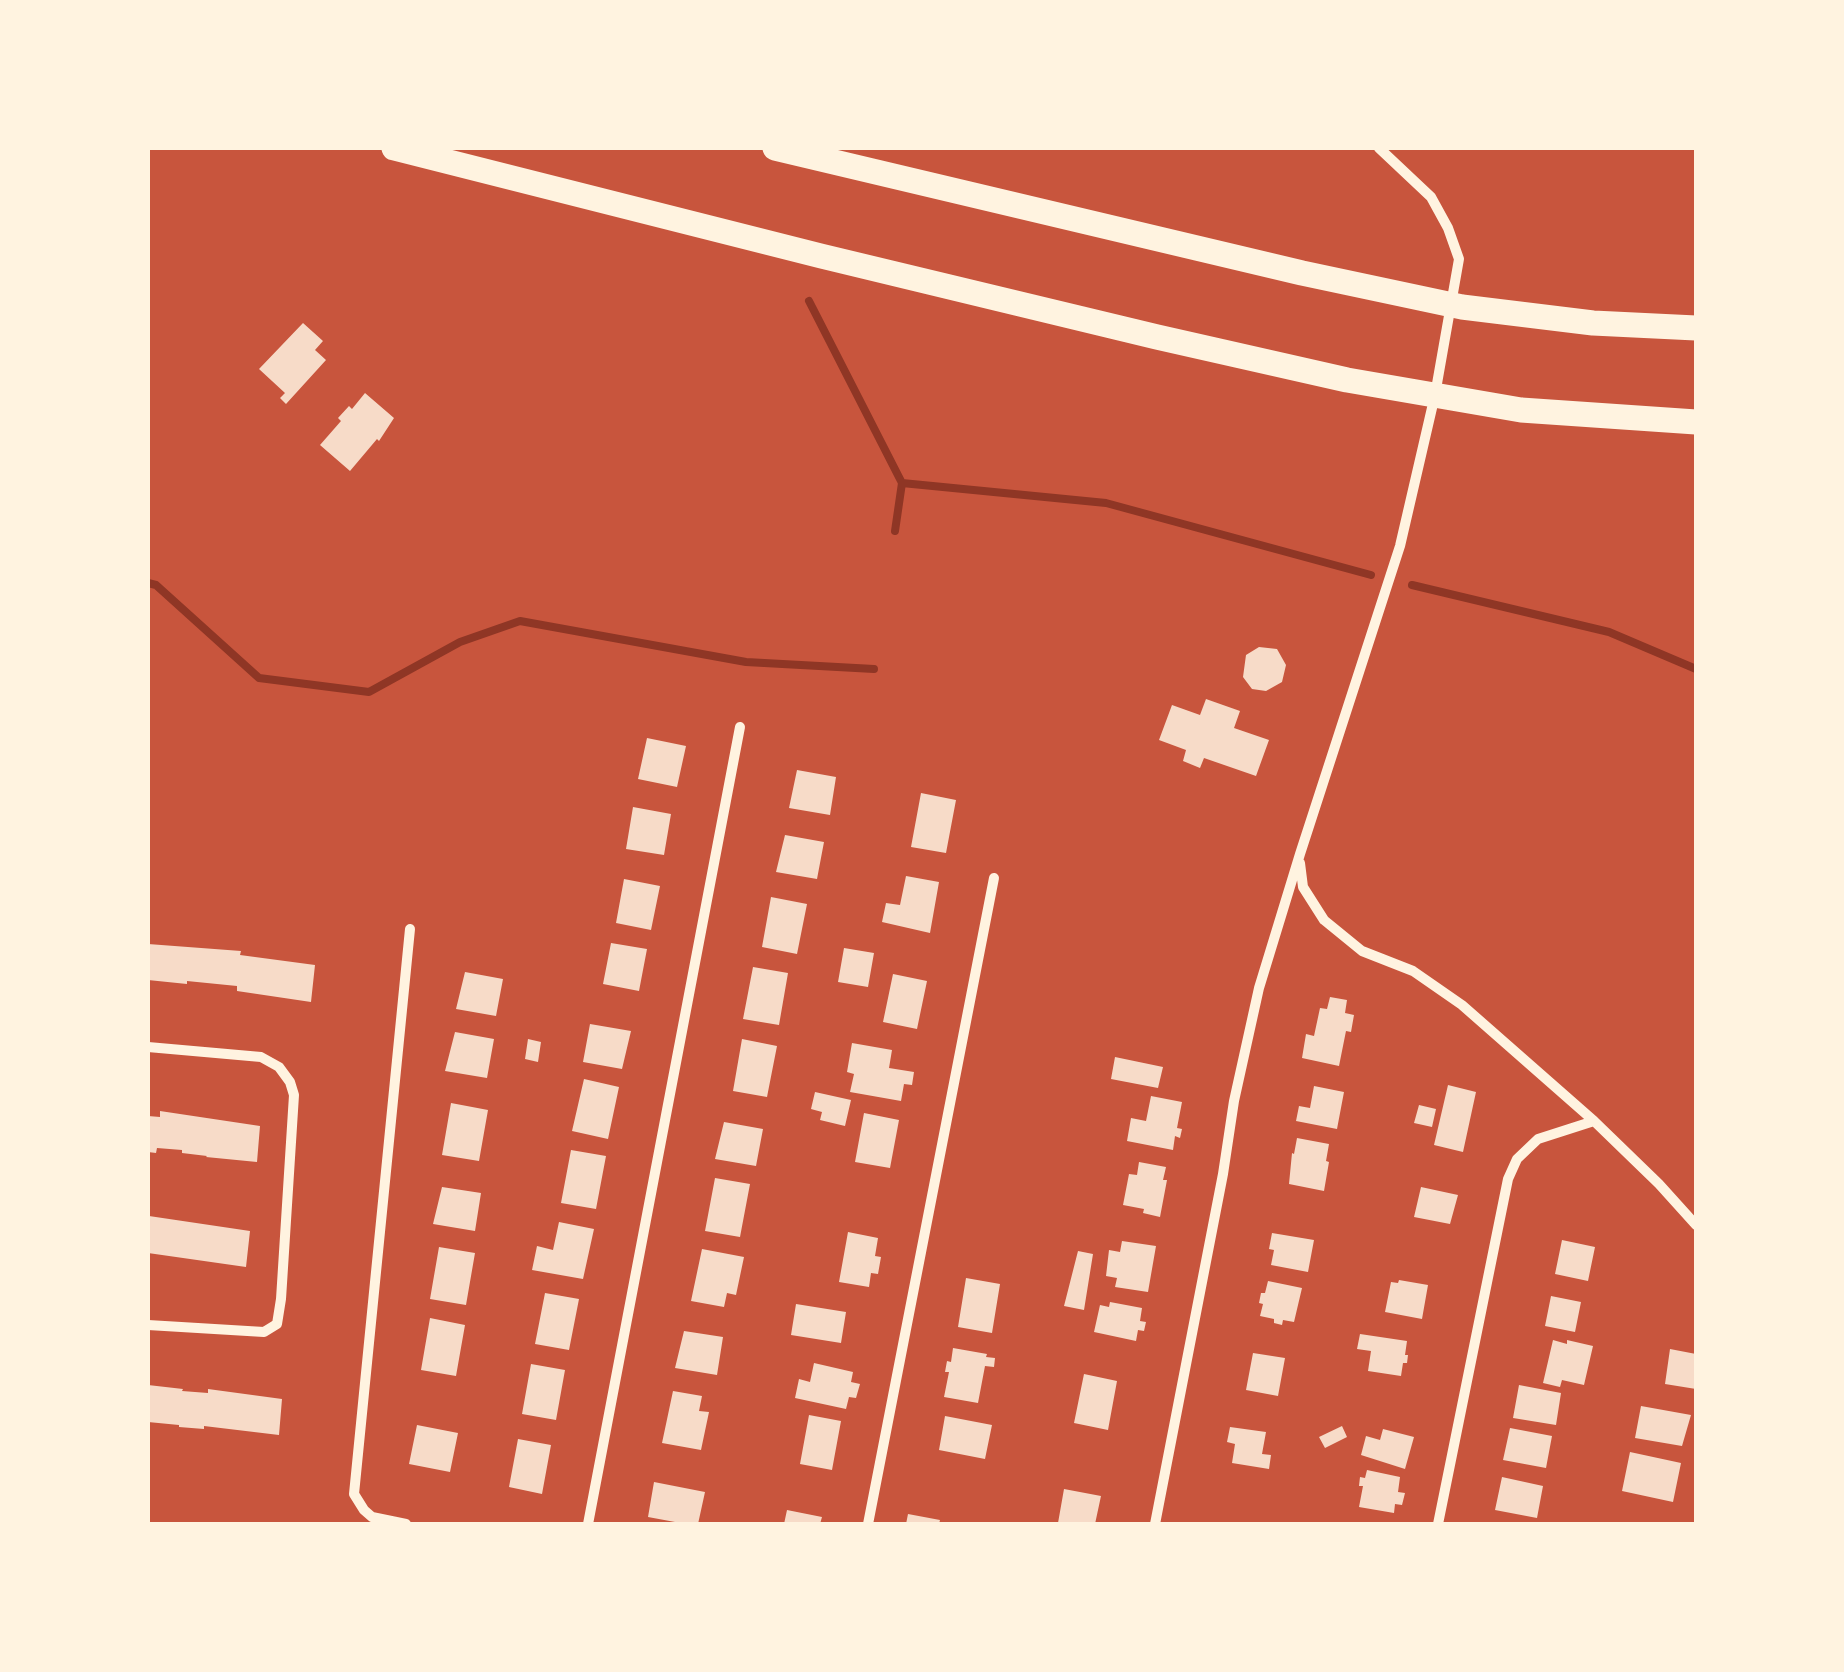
<!DOCTYPE html>
<html>
<head>
<meta charset="utf-8">
<style>
	body { margin:0 }
	#map { position:relative; width:1844px; height:1672px; overflow:hidden; background:#c8553d; font-family:Inter,sans-serif }
	canvas { display:block }
	.frame { position:absolute; inset:0; border:150px solid #fff3e0; pointer-events:none }
</style>
</head>
<body>
<div id="map">
<canvas width="1844" height="1672"></canvas>
<div class="frame"></div>
</div>
<script>
const g = document.querySelector('canvas').getContext('2d');
g.lineJoin = 'round';
const shape = rows => new Path2D(rows.map(r => 'M' + r).join(''));
function trace(path, color, width, dash) { g.strokeStyle = color; g.lineWidth = width; g.lineCap = dash ? 'butt' : 'round'; g.setLineDash(dash || []); g.stroke(path); }
function fill(path, color) { g.fillStyle = color; g.fill(path, 'evenodd'); }
trace(shape([
	[809,301,902,483,1106,503,1371,575],
	[895,531,902,483],
	[148,583,156,585,259,678,369,692,460,642,520,621,746,662,874,669],
	[1412,585,1609,632,1696,669]
]), '#8f3625', 8);
fill(shape([
	[303,323,323,341,315,350,326,360,286,404,280,398,285,393,259,369],
	[365,393,394,418,379,441,377,439,350,471,320,445,341,421,338,418,349,406,352,409],
	[1259,647,1277,649,1286,665,1282,682,1266,691,1252,689,1243,677,1246,655],
	[1206,699,1240,711,1234,728,1269,740,1256,776,1204,758,1200,768,1183,761,1186,750,1159,740,1172,705,1200,715],
	[647,738,686,746,677,787,638,779],
	[797,770,836,777,830,815,789,808],
	[921,793,956,800,946,853,911,847],
	[633,807,671,814,664,855,626,849],
	[785,835,824,842,817,879,776,872],
	[906,876,939,882,930,933,882,922,886,903,900,905],
	[624,879,660,886,651,930,616,923],
	[771,897,807,904,797,954,762,947],
	[611,943,647,949,639,991,603,984],
	[148,944,241,951,240,955,315,965,311,1002,237,991,237,986,187,981,187,984,148,980],
	[844,948,874,953,868,987,838,982],
	[753,967,788,973,779,1025,743,1019],
	[465,972,503,979,496,1016,456,1009],
	[893,974,927,981,917,1029,883,1022],
	[1330,997,1347,1000,1345,1013,1354,1015,1351,1032,1346,1031,1339,1066,1302,1058,1306,1034,1314,1036,1320,1008,1327,1009],
	[590,1024,631,1031,622,1069,583,1062],
	[455,1032,494,1039,487,1078,445,1071],
	[528,1039,541,1042,538,1062,525,1059],
	[742,1039,777,1046,767,1097,733,1091],
	[852,1043,892,1050,889,1068,914,1072,912,1085,904,1084,901,1101,850,1092,854,1074,847,1072],
	[1115,1057,1163,1067,1158,1088,1111,1079],
	[584,1079,619,1087,608,1139,572,1131],
	[1448,1085,1476,1092,1463,1152,1434,1145],
	[1314,1086,1344,1092,1337,1129,1296,1121,1299,1106,1310,1108],
	[815,1092,851,1100,845,1126,820,1120,822,1112,811,1109],
	[1151,1096,1182,1102,1177,1128,1182,1129,1180,1138,1175,1136,1173,1150,1127,1141,1131,1118,1146,1121],
	[451,1103,488,1110,479,1161,442,1155],
	[1419,1105,1436,1109,1432,1127,1414,1123],
	[160,1111,260,1126,257,1162,206,1157,207,1156,182,1153,182,1150,157,1148,156,1153,148,1152,148,1116,160,1117],
	[864,1113,899,1120,890,1168,855,1162],
	[724,1122,763,1129,756,1166,715,1159],
	[1297,1138,1329,1144,1326,1161,1329,1162,1324,1191,1289,1184,1292,1153,1294,1154],
	[571,1150,606,1156,596,1209,561,1203],
	[1139,1162,1166,1167,1163,1180,1167,1180,1160,1217,1143,1213,1144,1209,1123,1205,1129,1174,1137,1175],
	[715,1178,750,1184,740,1237,705,1231],
	[442,1187,481,1193,475,1231,433,1224],
	[1421,1187,1458,1195,1450,1224,1414,1217],
	[149,1216,250,1231,246,1267,148,1253],
	[559,1222,594,1229,583,1279,532,1270,537,1246,553,1250],
	[848,1232,878,1238,875,1256,881,1257,878,1274,871,1273,869,1287,839,1282],
	[1272,1233,1314,1240,1308,1272,1271,1265,1274,1250,1269,1249],
	[1562,1240,1595,1247,1588,1281,1555,1274],
	[1122,1241,1156,1246,1148,1292,1115,1287,1117,1278,1106,1276,1109,1250,1120,1252],
	[439,1247,475,1253,466,1305,430,1299],
	[702,1249,744,1257,736,1295,727,1293,724,1307,691,1301],
	[1078,1251,1093,1254,1084,1310,1064,1306],
	[966,1278,1000,1284,992,1333,958,1327],
	[1399,1280,1428,1285,1422,1319,1385,1312,1391,1282,1398,1283],
	[1268,1281,1302,1288,1294,1322,1283,1320,1282,1325,1274,1323,1274,1319,1260,1316,1263,1304,1259,1303,1261,1293,1265,1293],
	[545,1293,579,1299,569,1350,535,1344],
	[1551,1296,1581,1302,1575,1332,1545,1326],
	[1110,1302,1142,1308,1140,1321,1146,1322,1144,1331,1138,1330,1136,1341,1094,1332,1100,1305,1109,1307],
	[796,1304,846,1312,841,1343,791,1335],
	[430,1318,465,1325,456,1376,421,1370],
	[684,1331,723,1337,717,1375,675,1368],
	[1360,1334,1407,1341,1405,1355,1408,1355,1407,1363,1403,1363,1401,1376,1368,1371,1371,1351,1357,1349],
	[1553,1340,1567,1344,1567,1340,1593,1346,1584,1385,1562,1380,1560,1387,1543,1383],
	[953,1348,987,1354,986,1357,995,1358,994,1367,985,1366,978,1403,944,1397,949,1372,945,1372,947,1361,951,1362],
	[1670,1349,1696,1354,1696,1389,1665,1384],
	[1253,1353,1285,1358,1278,1396,1246,1390],
	[814,1363,853,1372,851,1382,860,1384,856,1398,849,1397,846,1409,795,1398,799,1379,810,1382],
	[531,1364,565,1370,556,1420,522,1414],
	[1084,1374,1117,1381,1108,1430,1074,1423],
	[148,1385,183,1389,182,1391,208,1393,208,1389,282,1399,279,1435,204,1426,204,1429,179,1427,179,1425,148,1422],
	[1519,1385,1561,1393,1556,1425,1513,1418],
	[673,1391,702,1396,699,1411,709,1412,701,1450,662,1443],
	[1641,1406,1691,1415,1682,1446,1635,1438],
	[809,1415,841,1421,832,1470,800,1464],
	[945,1416,992,1425,985,1459,939,1450],
	[417,1425,458,1433,450,1472,409,1464],
	[1342,1426,1347,1437,1325,1448,1319,1437],
	[1230,1427,1266,1432,1262,1454,1271,1455,1269,1469,1232,1463,1235,1444,1227,1442],
	[1510,1428,1552,1436,1546,1468,1503,1460],
	[1383,1429,1414,1437,1405,1469,1361,1455,1366,1436,1380,1440],
	[518,1439,551,1445,542,1494,509,1487],
	[1630,1452,1681,1463,1673,1502,1622,1491],
	[1367,1470,1400,1477,1398,1492,1405,1493,1402,1505,1395,1504,1394,1513,1359,1507,1363,1486,1359,1486,1360,1477,1365,1478],
	[1502,1477,1543,1486,1537,1518,1495,1510],
	[654,1482,705,1492,698,1524,674,1524,675,1522,648,1517],
	[1064,1489,1101,1496,1095,1524,1058,1523],
	[787,1510,822,1517,820,1524,784,1524],
	[908,1514,940,1520,939,1524,906,1524]
]), '#f7dbc8');
trace(shape([
	[1300,863,1303,887,1324,920,1362,951,1413,971,1462,1005,1594,1121,1659,1184,1696,1225],
	[148,1047,261,1057,279,1067,290,1082,294,1095,281,1299,277,1324,264,1332,148,1325],
	[406,1524,372,1517,364,1510,354,1494,410,929],
	[588,1524,740,727],
	[868,1524,994,878],
	[1155,1524,1223,1174,1234,1101,1259,988,1300,854,1400,546,1435,395,1459,259,1448,228,1431,197,1379,148],
	[1438,1524,1508,1179,1517,1159,1538,1139,1594,1121]
]), '#fff3e0', 10);
trace(shape([
	[394,148,821,256,1157,337,1347,380,1521,410,1696,422],
	[775,148,1302,273,1462,307,1593,323,1696,328]
]), '#fff3e0', 25);
</script>
</body>
</html>
